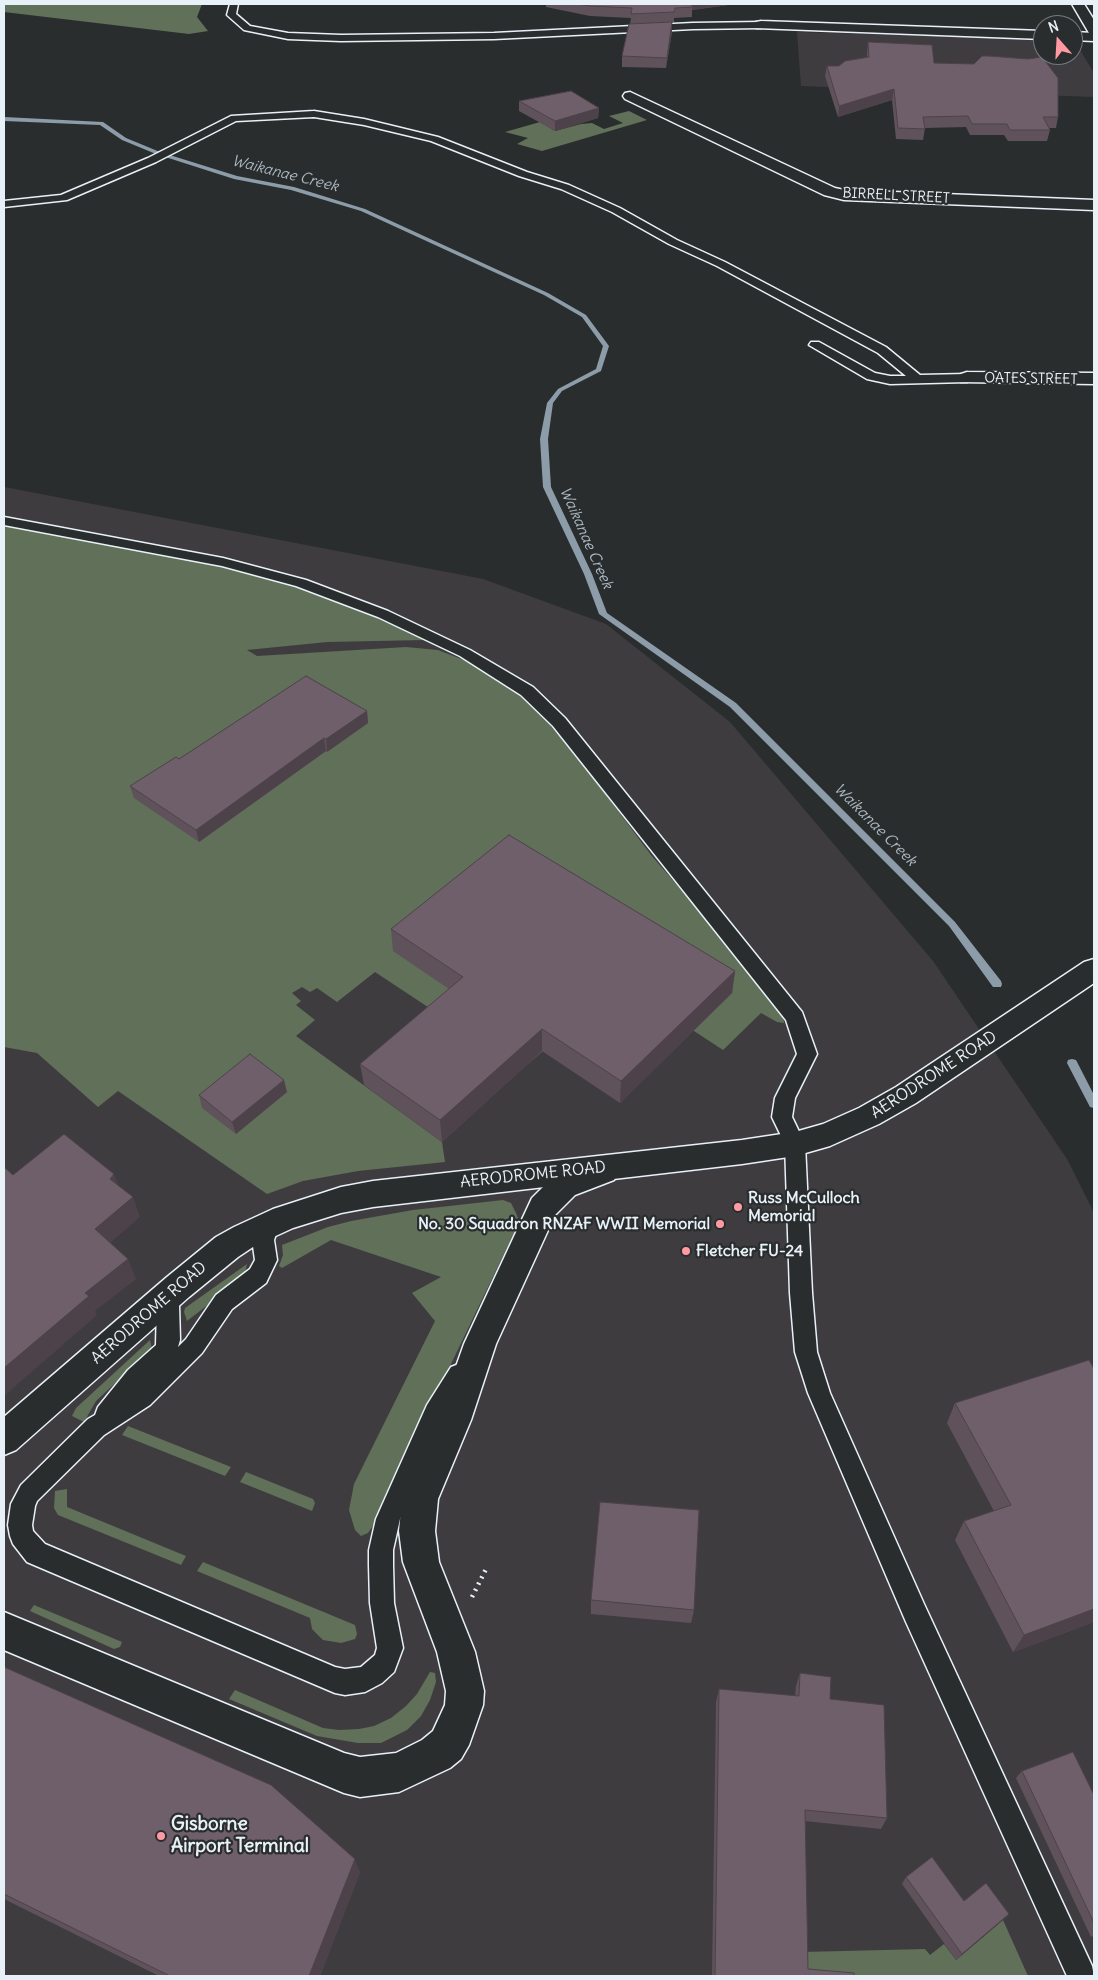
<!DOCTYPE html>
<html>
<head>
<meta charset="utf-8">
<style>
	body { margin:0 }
	#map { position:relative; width:1098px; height:1980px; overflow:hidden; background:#2a2d2e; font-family:Delius,sans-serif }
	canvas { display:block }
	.frame { position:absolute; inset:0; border:5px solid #e8f1f8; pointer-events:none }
	.north { position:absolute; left:1033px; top:15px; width:50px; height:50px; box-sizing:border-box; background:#2a2d2e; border:1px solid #767b7f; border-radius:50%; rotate:341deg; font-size:14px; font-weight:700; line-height:20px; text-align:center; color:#e8f1f8 }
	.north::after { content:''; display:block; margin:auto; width:18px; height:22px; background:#ff9aa2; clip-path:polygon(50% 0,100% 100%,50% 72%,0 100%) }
</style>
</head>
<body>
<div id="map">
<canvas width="1098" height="1980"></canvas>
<div class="frame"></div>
<div class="north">N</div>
</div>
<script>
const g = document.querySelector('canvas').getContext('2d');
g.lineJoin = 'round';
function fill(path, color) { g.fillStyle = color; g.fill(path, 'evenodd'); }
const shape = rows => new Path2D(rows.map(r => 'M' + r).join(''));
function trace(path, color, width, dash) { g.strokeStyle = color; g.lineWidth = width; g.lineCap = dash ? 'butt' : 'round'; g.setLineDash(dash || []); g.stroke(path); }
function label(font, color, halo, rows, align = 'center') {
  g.font = font + ' Delius,sans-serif'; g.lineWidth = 4.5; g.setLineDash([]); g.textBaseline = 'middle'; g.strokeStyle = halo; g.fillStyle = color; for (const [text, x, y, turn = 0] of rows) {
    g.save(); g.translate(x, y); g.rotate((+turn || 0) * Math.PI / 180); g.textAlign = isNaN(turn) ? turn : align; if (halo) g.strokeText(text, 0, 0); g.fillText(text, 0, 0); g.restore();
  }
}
fill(shape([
	[797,32,1043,39,1043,55,1073,55,1074,40,1094,73,1094,97,801,86],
	[4,487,483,579,606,624,730,722,933,961,1067,1159,1094,1213,1094,1976,4,1976]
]), '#3f3c40');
fill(shape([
	[4,4,202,4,197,17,208,31,189,34,4,12],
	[629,111,647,120,542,151,517,144,528,138,505,132,540,122,555,131,581,124,592,123,604,129,623,123,609,116],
	[4,525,189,560,259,575,323,595,386,620,426,640,327,642,247,650,257,656,406,647,438,650,469,662,517,693,549,724,589,772,651,855,728,944,783,1016,784,1023,777,1022,761,1013,723,1050,694,1031,394,951,543,1051,524,1067,446,1015,443,1017,375,972,337,1002,317,988,310,992,302,987,292,993,301,1001,296,1005,315,1020,296,1036,442,1142,445,1162,358,1171,303,1181,267,1194,118,1091,98,1107,37,1053,4,1047],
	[503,1200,511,1203,516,1213,518,1218,516,1229,411,1447,380,1516,368,1533,361,1536,355,1530,349,1510,354,1484,435,1321,412,1293,441,1277,331,1240,282,1268,279,1266,283,1255,282,1245,328,1227,351,1221,413,1210],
	[247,1264,244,1277,187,1321,184,1312,185,1308],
	[150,1340,152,1349,96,1401,84,1422,72,1416,76,1408],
	[128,1426,231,1467,225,1476,122,1435],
	[246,1472,313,1499,315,1503,312,1511,240,1482],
	[67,1489,67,1507,186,1556,181,1565,58,1515,54,1508,55,1491],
	[203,1562,355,1625,357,1634,355,1639,341,1643,323,1640,312,1629,310,1618,197,1571],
	[34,1605,122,1642,120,1647,114,1649,30,1611],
	[430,1672,435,1673,436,1682,430,1700,421,1716,407,1730,381,1743,358,1743,317,1736,229,1699,235,1690,323,1728,339,1730,359,1729,374,1726,391,1718,406,1706,417,1694],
	[1003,1920,1028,1976,802,1976,802,1952,925,1949,930,1955,944,1944,956,1960]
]), '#607059');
fill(shape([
	[4,117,103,122,126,138,160,152,237,176,294,187,365,209,548,293,586,315,609,346,601,371,562,391,553,403,548,439,551,487,592,574,607,613,736,703,955,922,1001,981,1002,984,1001,987,993,987,949,926,730,707,599,614,584,574,543,487,540,439,547,403,558,389,596,369,603,346,582,317,544,295,361,211,291,190,234,179,156,154,122,140,100,125,4,121,4,117],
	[1072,1059,1076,1060,1094,1095,1094,1108,1090,1107,1067,1063,1068,1060,1072,1059]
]), '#8d9ca9');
const lane = shape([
	[230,4,238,4,236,14,250,26,288,33,341,35,494,33,693,23,761,22,765,25,761,28,693,29,494,39,341,41,288,39,244,30,227,15,230,4],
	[314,111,364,119,438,137,527,172,569,185,620,208,677,240,725,262,886,347,920,375,967,374,973,378,967,382,890,384,867,379,809,345,811,342,819,342,875,373,890,376,906,376,878,353,717,266,669,244,612,212,561,189,519,176,431,141,364,125,314,117,236,121,156,162,67,200,4,207,4,201,61,195,148,158,231,116,314,111],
	[4,517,223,558,306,580,388,611,470,650,533,687,565,718,802,1012,817,1054,795,1098,792,1117,805,1144,812,1293,817,1352,830,1393,924,1604,1092,1966,1094,1976,1067,1976,906,1622,808,1393,795,1352,790,1293,785,1144,772,1117,775,1098,797,1054,786,1020,553,726,521,695,460,656,378,617,296,586,222,566,4,525,4,517],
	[278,1213,285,1216,289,1222,285,1228,276,1234,274,1240,277,1260,266,1283,232,1309,202,1353,150,1405,104,1435,37,1501,35,1506,32,1525,33,1531,45,1544,335,1667,345,1669,361,1667,375,1655,377,1648,370,1603,369,1565,369,1550,376,1519,427,1405,451,1367,459,1364,467,1367,470,1374,443,1420,400,1519,393,1550,393,1565,394,1603,403,1648,394,1672,382,1683,365,1692,345,1695,335,1693,27,1562,13,1544,10,1536,8,1525,11,1504,21,1485,88,1419,95,1415,98,1407,128,1370,156,1345,157,1305,166,1286,174,1283,182,1286,185,1293,179,1305,180,1340,178,1347,186,1339,216,1295,250,1269,255,1260,252,1239,255,1233,262,1222,278,1213]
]);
const street = shape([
	[761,21,1043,31,1043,39,756,28,754,25,756,22,761,21],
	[1073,32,1094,33,1094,41,1073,40,1073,32],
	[630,92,835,188,844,190,1094,200,1094,210,844,200,824,195,625,99,623,96,625,93,630,92],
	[967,372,1094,373,1094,384,961,382,958,378,961,374,967,372],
	[603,1158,614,1162,618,1171,614,1180,575,1195,555,1215,496,1344,471,1420,438,1499,435,1531,439,1562,475,1652,484,1691,483,1705,469,1745,461,1759,450,1768,399,1792,360,1797,344,1793,4,1650,4,1612,344,1753,360,1757,396,1753,422,1740,433,1731,445,1705,446,1691,437,1652,403,1562,399,1531,402,1499,437,1420,464,1344,532,1198,553,1177,603,1158]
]);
const secondary = shape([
	[1072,4,1084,4,1094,20,1094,34,1089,33,1072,4],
	[1094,959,1094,983,916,1103,879,1124,830,1146,795,1156,742,1164,373,1207,341,1213,293,1228,256,1245,238,1257,189,1297,16,1450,4,1455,4,1417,167,1277,216,1237,234,1227,273,1209,341,1187,373,1181,742,1140,795,1132,823,1124,859,1108,896,1087,1084,962,1094,959]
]);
trace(lane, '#e8f1f8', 3);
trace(street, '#e8f1f8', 3);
trace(secondary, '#e8f1f8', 3);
trace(shape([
	[472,1597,486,1569]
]), '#e8f1f8', 4.5, [2, 5]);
fill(lane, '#2a2d2e');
fill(street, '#2a2d2e');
fill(secondary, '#2a2d2e');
fill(shape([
	[546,4,728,4,728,5,692,10,692,17,674,18,674,22,672,22,672,32,666,68,622,67,622,56,630,24,631,18,590,16,546,7],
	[868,42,934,63,1058,117,1056,128,1049,128,1050,130,1047,141,1008,141,1004,135,970,135,966,127,925,128,923,140,896,139,892,100,838,117,825,76,827,66,839,66,867,57,867,53],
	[519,101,599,108,598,118,555,131,519,111],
	[367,711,368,723,327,752,326,751,199,842,134,798,130,786],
	[391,929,735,971,732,993,620,1103,542,1051,442,1142,364,1085,360,1064,449,989,393,951],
	[287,1092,236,1134,202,1108,199,1095],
	[955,1403,1094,1622,1013,1652,955,1540,964,1521,994,1511,947,1423],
	[591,1600,694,1610,691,1623,591,1614],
	[4,1667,360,1872,320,1976,159,1976,4,1899],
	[800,1673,830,1699,887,1818,881,1829,805,1821,808,1969,854,1976,712,1976,716,1702,719,1689,795,1696,796,1686],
	[1022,1771,1094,1795,1094,1935,1091,1937,1016,1778],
	[906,1877,1003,1920,956,1960,902,1884]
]), '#5f525b');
fill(shape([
	[689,4,728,4,728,5,692,10,693,7],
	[672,22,672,32,666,68,667,58],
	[894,89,892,100,838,117,839,106],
	[599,108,598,118,555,131,555,121],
	[367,711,368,723,327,752,326,739],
	[324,738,326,751,199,842,196,830],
	[735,971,732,993,620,1103,621,1081],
	[542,1029,542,1051,442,1142,440,1120],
	[284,1080,287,1092,236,1134,232,1122],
	[114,1174,122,1195,110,1179],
	[133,1197,140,1217,103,1249,95,1229],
	[128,1259,136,1279,95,1311,97,1315,4,1396,4,1368,85,1293],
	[1094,1609,1094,1622,1013,1652,1024,1635],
	[355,1859,360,1872,320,1976,309,1976],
	[1009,1914,1003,1920,956,1960,962,1954]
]), '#4e424a');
const building = shape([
	[578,4,691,4,693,7,675,8,674,12,631,14,632,8,590,6,578,4],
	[672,22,667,58,622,56,629,24,672,22],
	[868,42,932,45,934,63,974,64,982,56,988,56,1028,59,1042,57,1058,78,1058,117,1043,117,1050,130,1010,130,1007,124,972,124,968,116,923,117,925,129,898,128,894,89,839,106,827,66,839,66,845,61,869,57,868,42],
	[571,91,599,108,555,121,519,101,571,91],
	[306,676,367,711,326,739,324,738,196,830,130,786,176,757,179,759,306,676],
	[509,835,735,971,621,1081,542,1029,440,1120,360,1064,463,977,391,929,509,835],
	[250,1054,284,1080,232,1122,199,1095,250,1054],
	[64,1134,114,1174,110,1179,133,1197,95,1229,128,1259,85,1293,89,1296,4,1368,4,1167,13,1175,64,1134],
	[1089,1360,1094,1369,1094,1609,1024,1635,964,1521,1011,1505,955,1403,1089,1360],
	[600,1502,699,1510,694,1610,591,1600,600,1502],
	[4,1667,271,1785,355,1859,309,1976,170,1976,4,1894,4,1667],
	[800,1673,831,1677,830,1699,884,1705,887,1818,805,1810,808,1969,854,1973,854,1976,715,1976,719,1689,799,1696,800,1673],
	[1073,1752,1094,1795,1094,1923,1022,1771,1073,1752],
	[932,1857,964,1901,986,1883,1009,1914,962,1954,906,1877,932,1857]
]);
fill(building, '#6f5f6a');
trace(building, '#4e424a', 1);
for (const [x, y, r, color] of [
	[738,1207,5,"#ff9aa2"],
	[720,1224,5,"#ff9aa2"],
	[686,1251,5,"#ff9aa2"],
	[161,1836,5,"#ff9aa2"]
]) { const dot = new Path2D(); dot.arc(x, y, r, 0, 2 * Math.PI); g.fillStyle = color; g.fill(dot); trace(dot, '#2a2d2e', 2); }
label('14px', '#e8f1f8', '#2a2d2e', [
	["BIRRELL STREET",896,196,3],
	["OATES STREET",1031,379,1]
]);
label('italic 15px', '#abb9c3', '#2a2d2e', [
	["Waikanae Creek",285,174,14],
	["Waikanae Creek",586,538,66],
	["Waikanae Creek",875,825,45]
]);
label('16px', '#e8f1f8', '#2a2d2e', [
	["AERODROME ROAD",934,1075,-33],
	["AERODROME ROAD",533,1175,-6],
	["AERODROME ROAD",149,1313,-41]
]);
label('bold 16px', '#e8f1f8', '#2a2d2e', [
	["Russ McCulloch",748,1198],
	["Memorial",748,1216],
	["No. 30 Squadron RNZAF WWII Memorial",710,1224,"right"],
	["Fletcher FU-24",696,1251]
], 'left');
label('bold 19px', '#e8f1f8', '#2a2d2e', [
	["Gisborne",171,1825],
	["Airport Terminal",171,1847]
], 'left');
</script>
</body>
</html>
